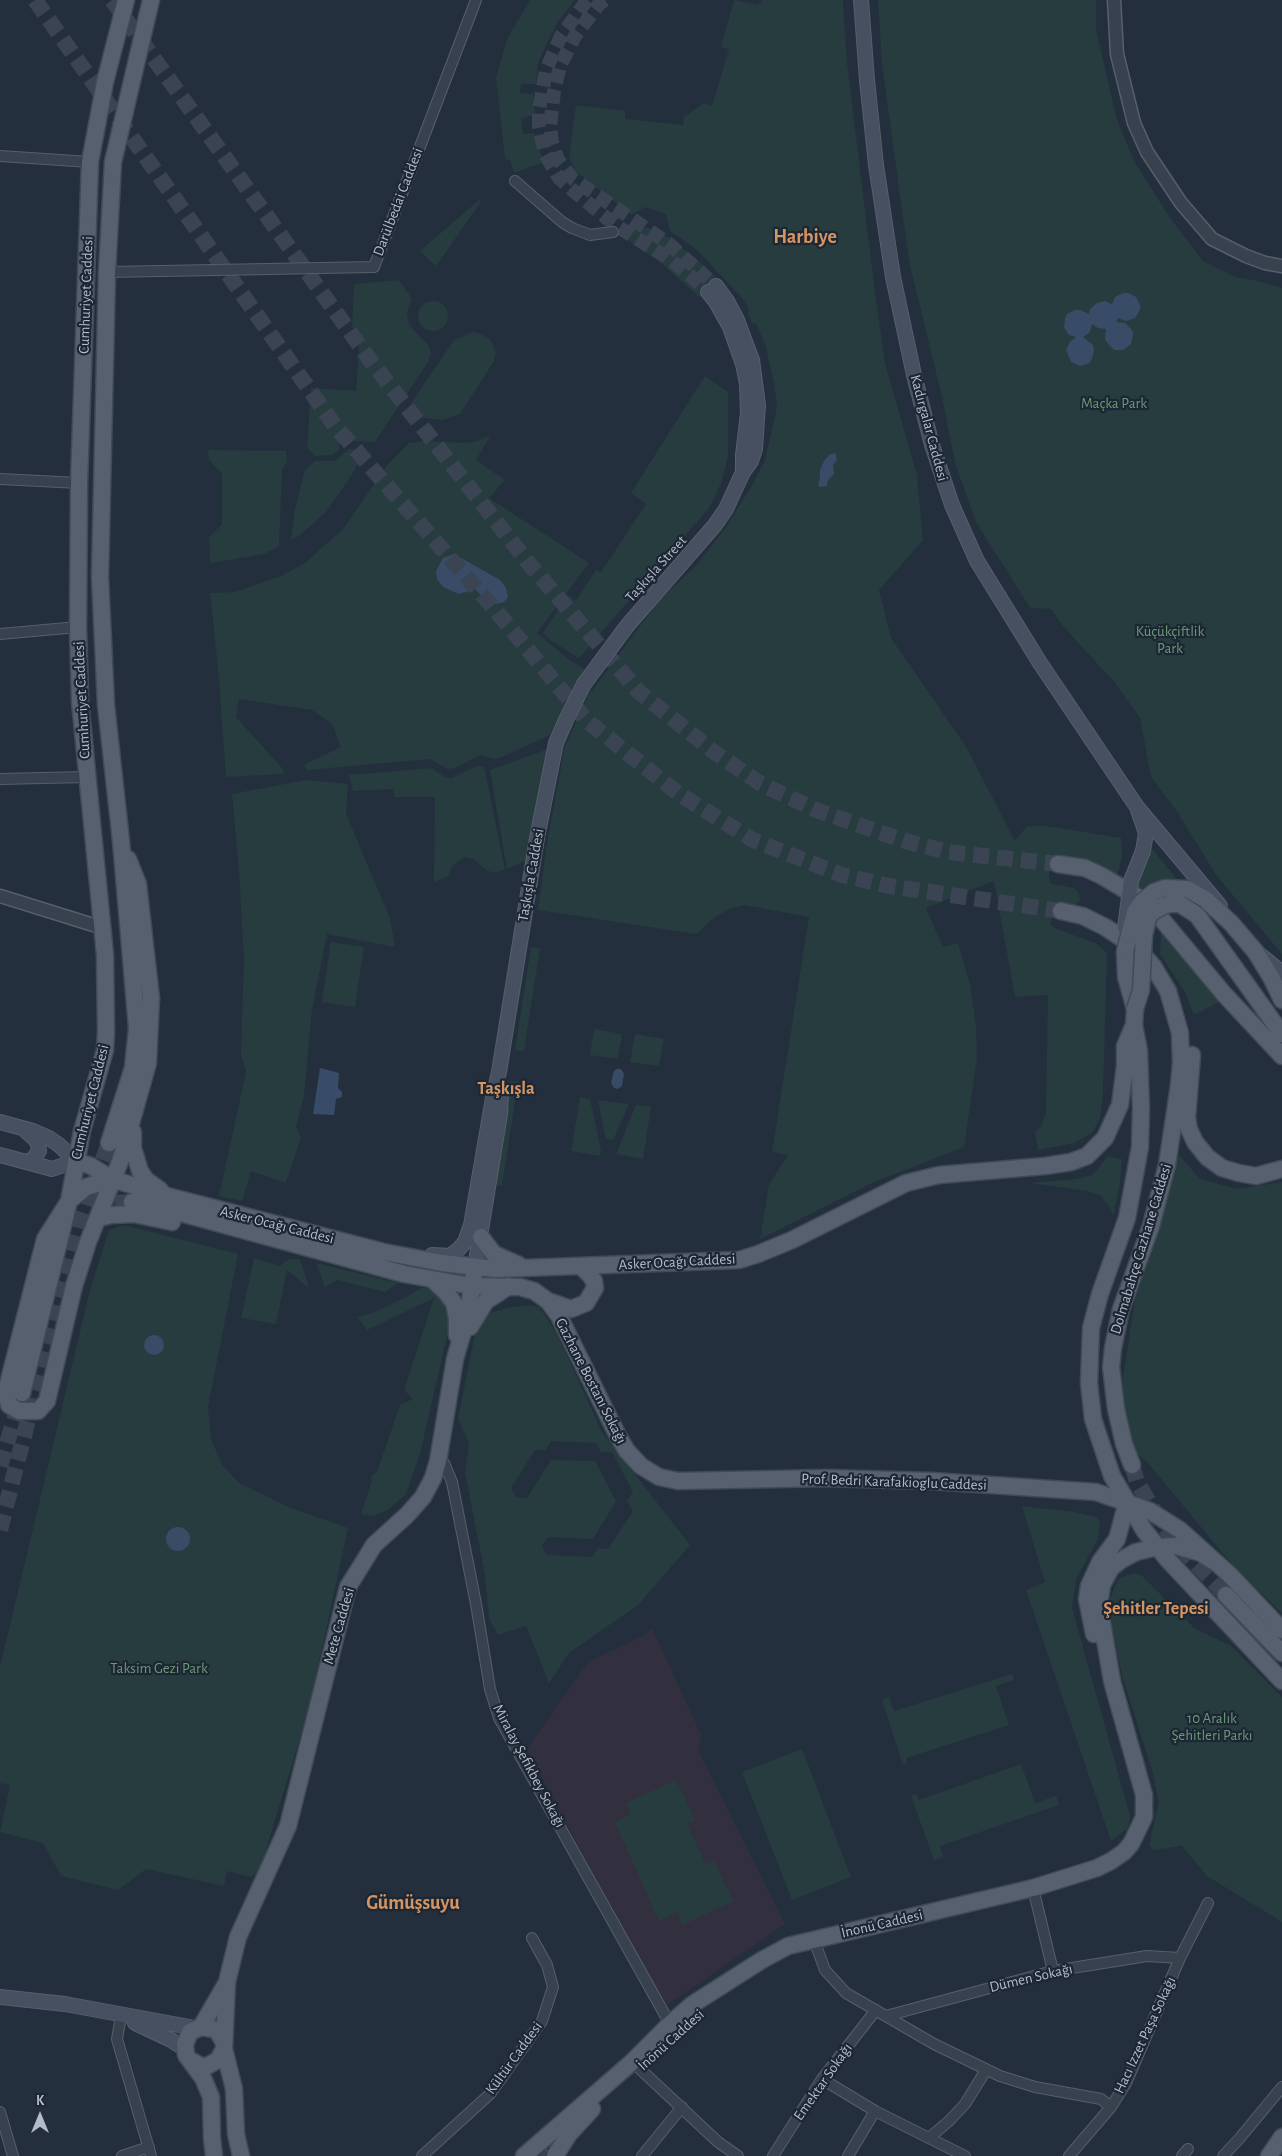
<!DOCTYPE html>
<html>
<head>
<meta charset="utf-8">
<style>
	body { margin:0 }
	#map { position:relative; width:1282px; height:2156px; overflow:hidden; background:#242f3e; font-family:"Alegreya Sans",sans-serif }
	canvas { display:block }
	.north { position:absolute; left:15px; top:2091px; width:50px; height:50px; -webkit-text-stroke:4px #1d2633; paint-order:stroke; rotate:0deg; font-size:14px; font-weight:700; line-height:20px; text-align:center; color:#b4bcc9 }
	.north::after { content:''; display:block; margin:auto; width:18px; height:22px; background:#b4bcc9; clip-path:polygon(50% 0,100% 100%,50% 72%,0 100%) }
</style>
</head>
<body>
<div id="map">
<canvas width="1282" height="2156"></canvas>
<div class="north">K</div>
</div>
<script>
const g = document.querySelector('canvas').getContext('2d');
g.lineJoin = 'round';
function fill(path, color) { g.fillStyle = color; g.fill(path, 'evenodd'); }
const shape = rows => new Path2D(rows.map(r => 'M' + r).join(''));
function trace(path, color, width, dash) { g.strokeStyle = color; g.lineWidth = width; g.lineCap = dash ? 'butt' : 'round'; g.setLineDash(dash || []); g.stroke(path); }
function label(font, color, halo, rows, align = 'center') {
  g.font = font + ' "Alegreya Sans",sans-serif'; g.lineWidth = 4.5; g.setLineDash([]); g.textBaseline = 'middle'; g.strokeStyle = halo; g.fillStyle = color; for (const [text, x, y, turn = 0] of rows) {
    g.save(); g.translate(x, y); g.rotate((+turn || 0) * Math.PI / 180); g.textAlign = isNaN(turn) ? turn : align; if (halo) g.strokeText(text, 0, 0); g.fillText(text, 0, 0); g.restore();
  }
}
fill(shape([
	[652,1628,701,1735,698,1750,785,1924,664,2007,527,1749,588,1662,643,1636]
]), '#32303f');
fill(shape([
	[530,0,575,0,557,23,538,62,536,84,521,84,520,93,533,94,535,114,521,119,523,134,534,133,544,162,514,173,510,160,505,159,496,78,507,39],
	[734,0,758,5,762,0,843,0,847,63,874,284,885,363,917,475,923,540,879,590,891,638,965,745,1015,841,1027,826,1046,826,1121,838,1122,856,1117,876,1056,858,1052,858,1049,863,1049,878,1051,884,1074,888,1079,893,1080,898,1079,902,1073,906,1056,907,1052,914,1051,925,1057,929,1095,943,1107,953,1103,1091,1100,1118,1092,1133,1074,1143,1038,1150,1035,1132,1042,1125,1046,1112,1048,995,1015,997,994,881,926,908,943,947,958,943,970,985,976,1026,977,1058,964,1147,872,1183,758,1240,761,1235,769,1184,788,1155,772,1152,809,917,745,905,729,909,715,917,696,934,538,910,547,843,565,746,588,696,661,598,693,569,725,529,754,482,765,460,777,407,774,382,765,344,756,324,752,323,748,313,749,309,743,299,696,249,670,231,666,214,645,207,631,215,576,171,569,158,576,105,625,111,625,119,683,125,684,117,704,103,712,106,729,49,721,47],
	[878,0,1096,0,1096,30,1117,120,1134,161,1170,218,1203,261,1235,277,1263,282,1282,288,1282,954,1217,876,1176,810,1151,777,1140,718,1115,683,1063,626,1051,609,1030,608,976,522,955,463,942,397,909,261,882,64],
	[479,200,481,202,436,266,420,251],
	[637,228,648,228,668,237,700,262,720,281,699,297,661,263,630,242,629,236],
	[399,280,412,299,407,312,409,325,429,346,431,353,428,362,375,442,339,440,339,450,332,455,315,456,307,447,311,388,356,391,360,331,352,327,354,284],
	'418 316a15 15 0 1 1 30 0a15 15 0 1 1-30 0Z',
	[473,332,481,334,491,340,496,352,494,361,460,414,443,420,410,416,408,408,454,340],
	[705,376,728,392,728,456,722,481,709,508,579,658,550,640,543,633,568,595,576,601,596,570,601,572,646,504,631,493],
	[491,435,476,460,505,480,489,498,589,563,537,633,571,661,584,669,550,735,502,757,494,759,481,755,455,768,448,769,430,759,307,770,304,765,341,747,332,724,312,710,239,699,236,717,282,768,284,774,226,777,218,668,210,593,235,592,281,576,305,563,343,529,388,464,409,443,425,441,465,443,478,441],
	[349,449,366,450,349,479,326,512,299,536,291,540,295,509,305,470,315,461,335,461],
	[208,450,286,451,287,462,282,470,279,546,264,554,210,563,209,537,222,524,222,474,209,460],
	[548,749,527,860,507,869,490,770],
	[479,765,484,767,505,869,496,873,488,871,473,859,465,857,452,866,448,876,434,882,435,797,395,797,393,789,353,791,349,775,431,768,445,777,452,778],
	[306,780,348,784,346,814,390,918,395,947,327,934,312,1009,304,1096,296,1127,301,1137,286,1183,251,1171,242,1201,219,1196,246,1072,241,1054,244,959,239,871,232,794],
	[1153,850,1179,882,1154,883,1143,888,1133,895,1147,855],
	[1161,932,1219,1002,1194,1015,1185,992,1160,954],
	[331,942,364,947,355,1007,322,1002],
	[531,947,540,948,524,1051,515,1050],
	[594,1029,622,1034,618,1059,590,1055],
	[635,1034,664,1039,659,1066,630,1062],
	[510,1081,518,1082,502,1186,494,1184],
	[580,1097,590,1099,601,1151,600,1156,571,1151],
	[598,1100,629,1104,613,1140,606,1139],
	[636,1105,651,1107,643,1159,616,1154],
	[1178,1154,1200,1179,1237,1189,1282,1182,1282,1613,1235,1568,1148,1463,1133,1450,1120,1399,1135,1299],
	[1108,1156,1122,1159,1120,1182,1113,1216,1110,1207,1100,1195,1087,1191,1029,1183,1076,1179,1093,1175],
	[124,1225,238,1254,208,1407,211,1439,222,1465,239,1483,288,1507,348,1528,309,1708,260,1870,251,1877,227,1871,224,1886,146,1869,118,1890,61,1876,43,1843,0,1832,10,1785,0,1783,0,1667,90,1290,109,1230],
	[254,1258,279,1266,290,1259,300,1259,309,1288,287,1270,276,1324,241,1318],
	[316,1263,398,1283,385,1292,337,1280,325,1287],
	[421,1288,434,1288,446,1299,451,1319,420,1454,406,1494,388,1510,372,1516,361,1514,372,1481,371,1476,377,1472,400,1405,413,1399,404,1390,434,1298,367,1330,357,1317,373,1313,410,1295],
	[527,1305,539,1307,556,1332,602,1432,690,1545,638,1605,569,1653,549,1683,526,1626,498,1635,489,1618,485,1574,465,1473,469,1443,458,1419,477,1324,487,1314,506,1308],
	[551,1441,596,1443,601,1452,612,1452,633,1492,627,1501,633,1511,608,1549,598,1548,592,1557,547,1555,542,1546,548,1537,593,1539,616,1501,595,1461,551,1460,527,1498,516,1497,511,1488,535,1450,546,1450],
	[1022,1506,1075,1512,1096,1517,1100,1522,1098,1539,1076,1579,1072,1608,1130,1816,1128,1828,1111,1841,1026,1590,1045,1582],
	[1133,1573,1141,1575,1194,1628,1231,1646,1282,1697,1282,1922,1207,1876,1182,1846,1153,1850,1149,1845,1159,1802,1152,1770,1123,1679,1111,1622,1110,1599,1118,1579],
	[1012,1674,1014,1680,996,1686,1009,1725,906,1758,907,1764,903,1765,882,1700,889,1697,894,1711],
	[802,1749,851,1877,792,1900,742,1772],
	[1021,1764,1035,1803,1056,1796,1059,1805,940,1846,943,1857,934,1860,911,1796,917,1794,919,1800],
	[676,1780,695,1820,687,1824,706,1865,714,1861,733,1901,683,1925,677,1912,659,1921,615,1822,631,1814,626,1803]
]), '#263c3f');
fill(shape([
	[1123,293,1128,293,1136,297,1140,305,1140,310,1135,318,1126,321,1118,318,1116,322,1125,323,1132,330,1133,335,1131,344,1123,350,1114,350,1105,340,1106,329,1098,328,1092,324,1090,332,1083,337,1093,345,1094,350,1092,359,1089,363,1080,366,1071,362,1066,350,1070,342,1076,337,1069,335,1064,327,1065,318,1067,314,1075,310,1080,310,1089,314,1090,309,1097,303,1105,301,1112,304,1115,297],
	[835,453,837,460,833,465,834,474,828,480,827,486,819,487,818,485,820,477,820,470,824,461,829,455],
	[454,554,500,580,506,588,508,597,504,602,491,605,475,589,459,594,443,587,437,579,436,571,443,558],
	[320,1068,339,1073,338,1088,342,1092,342,1097,336,1099,334,1115,313,1114],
	[617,1069,621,1069,624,1074,622,1086,618,1089,614,1088,611,1083,614,1071],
	'144 1345a10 10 0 1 1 20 0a10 10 0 1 1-20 0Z',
	'166 1539a12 12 0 1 1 24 0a12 12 0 1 1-24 0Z'
]), '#394c67');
trace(shape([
	[587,0,561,36,546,70,539,110,539,126,545,154,559,178,570,188,615,225,665,256,693,278,708,292],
	[605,0,599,4,575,36,560,66,554,91,550,127,552,142,558,160,573,179,669,244,708,279]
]), '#3a4453', 14, [14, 7]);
trace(shape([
	[35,0,335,426,496,611,587,721,679,794,753,840,842,875,889,886,1061,911],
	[112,0,373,364,526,560,639,692,714,752,761,784,816,810,905,841,948,852,1058,864],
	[92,1210,110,1203,132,1202],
	[1132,1465,1137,1482,1162,1524,1183,1550,1226,1595],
	[0,1466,21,1397],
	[0,1530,51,1330,83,1214,109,1143]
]), '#3a4453', 16, [16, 8]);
const minor = shape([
	[0,156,90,162],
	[515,181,562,222,572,228,590,235,613,232],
	[107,272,374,267,476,0],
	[0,479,79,483],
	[0,634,78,627],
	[0,779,86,777],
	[438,1461,444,1463,452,1482,476,1604,490,1689,499,1718,670,2024],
	[1033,1888,1053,1971],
	[814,1940,825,1970,846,1993,934,2044,1000,2076,1035,2087,1101,2099,1111,2107],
	[121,2016,117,2039,151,2156],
	[886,2016,1053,1971,1147,1956,1180,1958],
	[640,2069,718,2142,738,2156],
	[822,2079,875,2111,965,2156],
	[0,2112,13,2156],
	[929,2138,949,2121,965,2104,986,2070],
	[534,2147,545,2156],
	[122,2156,149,2147],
	[422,2156,490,2094,542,2021,553,1987,547,1965,532,1938],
	[642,2156,682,2107],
	[773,2156,822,2079,876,2010],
	[848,2156,875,2111],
	[1069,2156,1111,2107,1126,2083,1180,1958,1208,1903],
	[1182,2156,1188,2149],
	[1223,2156,1239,2139,1282,2087]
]);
const tertiary = shape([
	[1114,0,1117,54,1134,123,1147,152,1181,203,1212,239,1246,256,1265,263,1282,266],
	[0,896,103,928]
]);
const secondary = shape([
	[861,0,867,80,876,165,893,277,914,375,932,445,952,505,977,561,1040,663,1137,807,1220,906],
	[708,292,716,302,730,327,743,364,747,384,748,413,743,455,743,471],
	[1138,810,1146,833,1143,851],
	[1259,954,1282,973],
	[0,1122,33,1131,49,1138,59,1145,76,1161,52,1169,0,1155],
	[22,1161,29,1162,33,1159,39,1151,38,1144,35,1139,25,1130],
	[432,1255,450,1256,458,1250,465,1242,471,1225,493,1098,499,1072,537,838,556,743,566,720,584,684,627,626,715,525,726,509,743,472,751,461,755,449,758,405,752,360,737,320,727,301,716,286],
	[475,1267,500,1114,501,1095],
	[0,1997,65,2004,195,2028],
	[135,2023,171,2040,185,2049]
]);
const primary = shape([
	[1058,864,1085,868,1102,876,1149,904,1224,994,1282,1056],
	[1154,892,1165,888,1187,889,1205,899,1231,923,1255,951,1271,977,1282,1000],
	[1163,906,1170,904,1180,904,1197,915,1282,1034],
	[1061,911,1083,916,1105,927,1138,949,1153,966,1168,991,1180,1033,1181,1063,1179,1085,1167,1165,1151,1226,1121,1309,1113,1348,1111,1367,1116,1409,1124,1444,1132,1465],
	[1125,951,1126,977,1135,1009,1134,1025,1139,1051,1141,1108,1140,1147,1127,1218,1100,1294,1091,1328,1089,1383,1093,1419,1112,1476,1144,1530,1168,1560,1282,1681],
	[1192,1055,1187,1118,1189,1129,1195,1142,1207,1157,1222,1168,1239,1173,1256,1176,1282,1169],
	[133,1132,133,1148,140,1171,146,1180,160,1190],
	[109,1143,133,1068,137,1028,121,841,106,705,100,577,107,272,113,162,151,0],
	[76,1161,91,1166,112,1179,171,1197,384,1252,442,1263,495,1269,739,1260,758,1254,792,1240,906,1183,939,1175,1045,1166,1071,1162,1087,1156,1105,1138,1120,1105,1125,1066,1125,1046,1134,1025],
	[112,1179,86,1187,69,1201,45,1239,6,1392,9,1405,19,1411,38,1411,47,1401,74,1286,88,1242,121,1159,148,1063,151,998,138,884,128,859],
	[132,1202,148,1204,404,1274,471,1286,520,1287,534,1291,548,1301,571,1309,586,1303,595,1288,594,1281,590,1275,581,1266],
	[99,1218,111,1215,134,1214,172,1222],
	[481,1237,494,1254,519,1265],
	[432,1279,445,1291,454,1303,457,1318,457,1335],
	[548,1301,559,1316,618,1436,627,1451,641,1466,659,1477,678,1481,827,1478,932,1481,1096,1492,1150,1511,1180,1530,1230,1575,1282,1630],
	[470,1327,486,1301,509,1286],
	[22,1393,69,1201,82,1131,105,1050,106,1032,105,955,80,701,78,627,79,483,90,162,105,82,126,0],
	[1226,1595,1282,1653],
	[1094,1634,1087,1599,1089,1586,1100,1562,1117,1539,1127,1502],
	[201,2027,226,1984],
	[190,2060,201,2066,207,2066,218,2060,224,2049],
	[214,2156,212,2138,211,2097,203,2078,186,2055,185,2044,190,2032,201,2027,213,2029,218,2032,224,2043],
	[241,2156,236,2134,234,2089,224,2049,227,1982,238,1937,288,1826,348,1587,374,1545,407,1515,423,1497,433,1478,438,1461,455,1359,468,1314,475,1267],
	[524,2156,631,2063,670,2024,693,2004,762,1960,788,1946,1033,1888,1097,1868,1111,1861,1124,1852,1131,1844,1144,1817,1144,1795,1112,1681,1099,1605,1102,1585,1111,1568,1121,1560,1136,1552,1157,1547,1177,1546,1201,1553,1213,1561],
	[555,2156,569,2134,592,2109],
	[1269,2156,1282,2137]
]);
trace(minor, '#565f6c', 12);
trace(tertiary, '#565f6c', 15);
trace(secondary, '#565f6c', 16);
trace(primary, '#414a57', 19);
trace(minor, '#38414e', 10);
trace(tertiary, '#38414e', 12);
trace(secondary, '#465061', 14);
trace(primary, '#56606e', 16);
const secondaryBridge = shape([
	[1125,928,1131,881,1143,851]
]);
const primaryBridge = shape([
	[1125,951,1135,912,1142,902,1154,892],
	[1135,1009,1141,990,1144,935,1148,918,1151,913,1163,906]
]);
trace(secondaryBridge, '#565f6c', 16, []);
trace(primaryBridge, '#414a57', 19, []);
trace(secondaryBridge, '#465061', 14);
trace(primaryBridge, '#56606e', 16);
label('15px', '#b4bcc9', '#1d2633', [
	["Darülbedai Caddesi",398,202,-69],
	["Cumhuriyet Caddesi",86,295,-88],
	["Kadırgalar Caddesi",929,428,75],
	["Taşkışla Street",656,569,-48],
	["Cumhuriyet Caddesi",82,700,-93],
	["Taşkışla Caddesi",531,875,-80],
	["Cumhuriyet Caddesi",90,1102,-76],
	["Asker Ocağı Caddesi",277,1225,14],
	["Dolmabahçe Gazhane Caddesi",1141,1249,-73],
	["Asker Ocağı Caddesi",677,1262,-3],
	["Gazhane Bostanı Sokağı",591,1381,63],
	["Prof. Bedri Karafakioglu Caddesi",894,1482,2],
	["Mete Caddesi",339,1626,-74],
	["Miralay Şefikbey Sokağı",529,1766,62],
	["İnonü Caddesi",882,1924,-13],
	["Dümen Sokağı",1031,1978,-13],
	["Hacı Izzet Paşa Sokağı",1145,2035,-65],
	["İnönü Caddesi",671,2040,-42],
	["Kültür Caddesi",514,2058,-54],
	["Emektar Sokağı",823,2082,-55]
]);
label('15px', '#6b9a76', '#1d2633', [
	["Maçka Park",1114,403],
	["Küçükçiftlik",1170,631],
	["Park",1170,648],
	["Taksim Gezi Park",159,1668],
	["10 Aralık",1212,1718],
	["Şehitleri Parkı",1212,1735]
]);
label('bold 18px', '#d59563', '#1d2633', [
	["Taşkışla",506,1089],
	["Şehitler Tepesi",1156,1609]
]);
label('bold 20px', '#d59563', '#1d2633', [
	["Harbiye",805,237],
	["Gümüşsuyu",413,1903]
]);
</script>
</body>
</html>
